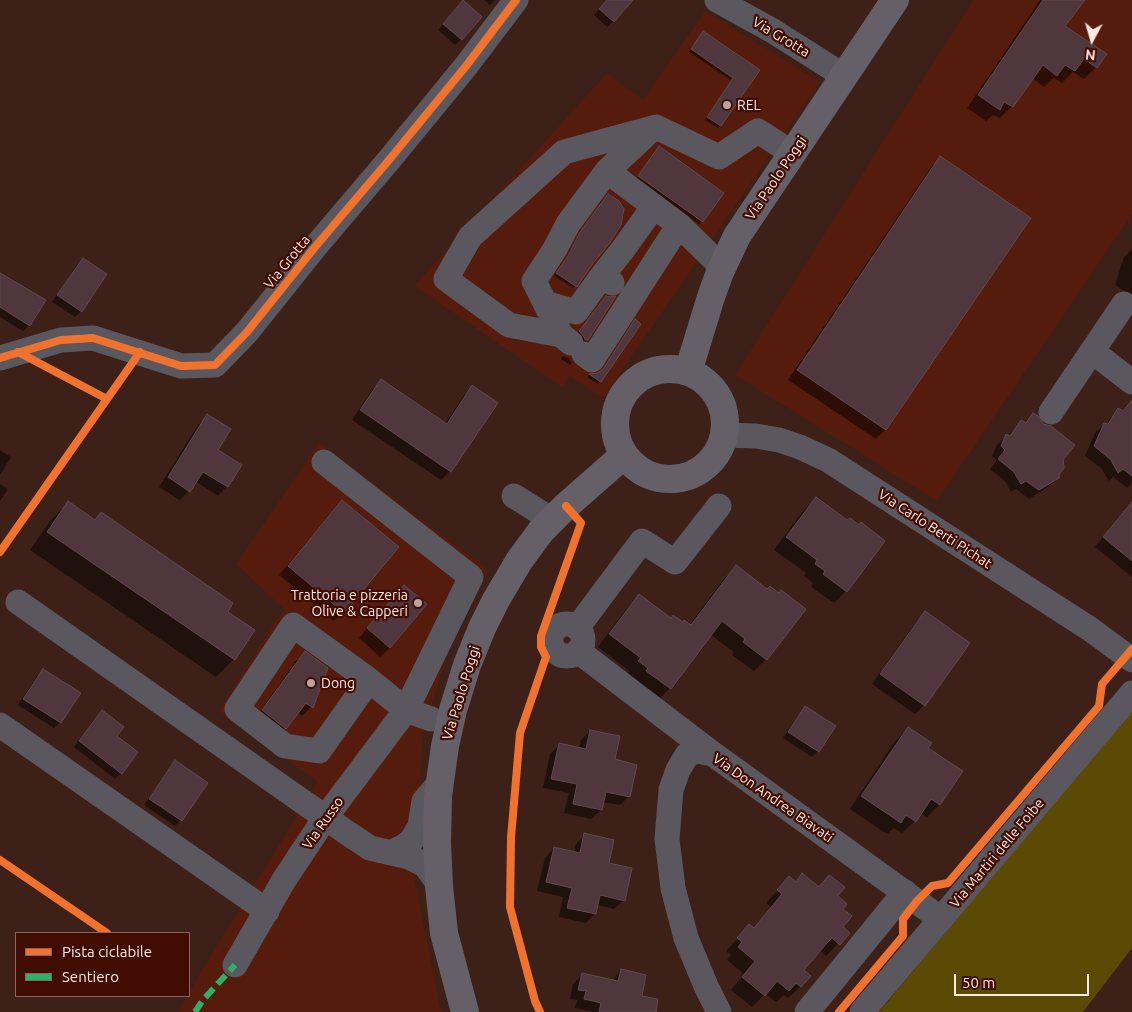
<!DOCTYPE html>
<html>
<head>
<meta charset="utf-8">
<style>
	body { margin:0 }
	#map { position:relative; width:1132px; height:1012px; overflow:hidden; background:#3d2018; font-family:Ubuntu,sans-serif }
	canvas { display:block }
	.legend { position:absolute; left:15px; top:932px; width:175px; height:65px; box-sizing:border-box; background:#410c01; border:1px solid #8d645b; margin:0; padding:6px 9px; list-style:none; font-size:15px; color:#ffe9e3 }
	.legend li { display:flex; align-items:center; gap:10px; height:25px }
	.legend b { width:25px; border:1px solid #8d645b }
	.north { position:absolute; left:1067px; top:15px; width:50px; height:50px; -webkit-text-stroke:4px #410c01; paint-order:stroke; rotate:186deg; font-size:14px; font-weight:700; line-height:20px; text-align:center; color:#ffe9e3 }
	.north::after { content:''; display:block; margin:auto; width:18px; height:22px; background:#ffe9e3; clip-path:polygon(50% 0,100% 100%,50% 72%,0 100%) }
	.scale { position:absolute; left:954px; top:974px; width:135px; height:22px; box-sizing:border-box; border:2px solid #ffe9e3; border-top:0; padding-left:6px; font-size:15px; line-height:18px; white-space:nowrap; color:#ffe9e3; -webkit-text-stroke:4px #410c01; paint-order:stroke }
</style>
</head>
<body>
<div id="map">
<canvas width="1132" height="1012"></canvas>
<ul class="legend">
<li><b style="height:6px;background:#ef722f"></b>Pista ciclabile</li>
<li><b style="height:6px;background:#2db169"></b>Sentiero</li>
</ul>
<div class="north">N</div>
<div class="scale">50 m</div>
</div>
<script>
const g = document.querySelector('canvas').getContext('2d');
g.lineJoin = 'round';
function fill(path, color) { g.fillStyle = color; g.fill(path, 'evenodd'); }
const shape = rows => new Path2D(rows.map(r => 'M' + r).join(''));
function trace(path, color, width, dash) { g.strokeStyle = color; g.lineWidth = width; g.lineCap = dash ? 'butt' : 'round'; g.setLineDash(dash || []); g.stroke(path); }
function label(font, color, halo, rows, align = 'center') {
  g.font = font + ' Ubuntu,sans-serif'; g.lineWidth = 4.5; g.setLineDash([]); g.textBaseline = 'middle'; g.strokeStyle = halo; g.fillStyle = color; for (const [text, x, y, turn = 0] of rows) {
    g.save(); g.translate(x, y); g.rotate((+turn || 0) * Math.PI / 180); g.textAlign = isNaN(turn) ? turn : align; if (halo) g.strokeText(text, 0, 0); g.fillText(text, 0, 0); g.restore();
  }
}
fill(shape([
	[973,0,1132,0,1132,214,937,501,735,375],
	[705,11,820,82,603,398,570,376,562,387,414,286,607,73,643,100],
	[319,443,487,569,451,643,423,732,414,877,441,1012,178,1012,187,996,189,996,189,993,200,973,318,782,219,711,284,609,236,564]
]), '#551c0d');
fill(shape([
	[1132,709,1132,948,1083,1012,879,1012]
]), '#5b4a03');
fill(shape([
	[484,0,495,0,490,5],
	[607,0,623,0,613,21,607,27,594,15],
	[1040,0,1083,0,1064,26,1096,67,1084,79,1073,72,1062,83,1054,78,1044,87,1032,78,1012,106,1000,118,993,115,986,121,967,108],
	[458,8,461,39,455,45,438,30],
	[703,32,758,70,718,128,705,120,732,81,689,52],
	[657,151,702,221,699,224,636,179],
	[940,157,1030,218,885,430,876,439,788,380,931,167],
	[605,199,576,286,573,288,554,276,565,260,578,236],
	[1132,249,1132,296,1115,285,1124,257],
	[83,259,81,311,75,317,52,302,77,265],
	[0,281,29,325,23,331,0,317],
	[603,300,587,340,584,342,582,342,577,334],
	[563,356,569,358,572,363,570,365,561,359],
	[598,374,600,381,597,384,587,377,589,375],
	[381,381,445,424,463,396,472,387,450,471,441,480,352,420,372,390],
	[1132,404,1132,483,1127,488,1113,477,1109,481,1102,469,1085,456,1095,433,1104,424,1106,425,1109,419,1119,410,1122,412],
	[1034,415,1058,475,1058,478,1048,487,1029,499,1016,489,1011,492,1005,481,990,469,997,460,992,456,997,445,1006,436,1008,436,1021,422,1025,424],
	[208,416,216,450,240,465,227,486,218,496,195,481,189,491,180,500,159,487,198,425],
	[0,450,11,457,0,475],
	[0,484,8,489,0,501],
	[816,499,846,591,834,603,811,587,813,583,804,576,806,573,774,550,803,511],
	[68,503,94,521,101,514,226,612,234,659,216,677,30,550,50,521],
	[1128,509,1132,513,1132,577,1095,547,1118,518],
	[333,511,343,612,334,621,279,575],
	[736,567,766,659,754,671,732,655,734,652,710,634,670,688,657,701,627,674,629,671,598,647,627,608,639,596,670,619,689,625,724,579],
	[404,586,425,604,390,648,380,657,359,638,395,595],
	[925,612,924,705,915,714,872,684,916,622],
	[305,653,326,668,311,707,302,716,297,712,285,728,276,737,254,720,295,662],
	[43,670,60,722,54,728,18,705,37,676],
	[805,708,818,751,812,757,783,738,799,714],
	[96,718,115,736,121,773,115,779,74,747],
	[908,728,927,749,961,771,939,805,927,817,920,813,915,821,902,833,894,828,887,834,850,809,895,741],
	[590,731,629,796,620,805,602,802,601,810,591,819,564,813,569,793,543,788,550,754,559,745,579,749,581,740],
	[175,762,207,784,181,820,175,826,144,805,170,768],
	[585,835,608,864,624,900,614,909,597,905,595,913,586,923,559,917,563,897,537,891,545,858,554,848,574,853,576,844],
	[803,875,818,888,830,876,841,909,841,927,848,933,826,956,819,950,802,971,801,986,788,998,784,995,776,1002,765,994,752,1007,731,990,744,974,727,960,731,955,726,951,749,926,753,929,771,907,766,903,789,878,795,883],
	[621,970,640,997,654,1012,593,1012,575,1008,577,1000,570,999,573,984,582,975,612,981]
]), '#0007');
const building = shape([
	[463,0,482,17,462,40,443,24,463,0],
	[607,0,633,0,614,22,599,9,607,0],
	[1043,0,1085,0,1065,26,1107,54,1097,68,1084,59,1075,71,1065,65,1057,76,1043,65,1013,107,1004,102,1000,110,978,95,1043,0],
	[703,31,760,70,721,126,707,117,733,78,691,49,703,31],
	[659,146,724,193,703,222,638,176,659,146],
	[940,156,1031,218,886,430,797,370,940,156],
	[608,194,619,201,624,209,621,225,609,244,593,263,577,287,556,273,568,256,580,232,608,194],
	[83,258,107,274,82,312,57,295,83,258],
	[0,273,46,300,30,326,0,307,0,273],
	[606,296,610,297,616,296,588,340,585,340,584,337,579,331,606,296],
	[635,319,641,324,601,382,589,374,598,373,604,368,635,319],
	[381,379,447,424,472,385,498,403,451,472,360,410,381,379],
	[1132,400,1132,476,1123,469,1118,473,1111,460,1094,446,1104,423,1108,424,1118,408,1123,411,1132,400],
	[1033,413,1038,416,1043,424,1051,426,1075,445,1063,460,1064,468,1059,475,1059,478,1039,490,1026,481,1021,484,1014,472,998,459,1005,450,1001,446,1006,434,1010,436,1021,420,1026,423,1033,413],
	[207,414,231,429,218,450,242,465,228,487,203,472,190,492,168,477,207,414],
	[816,497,847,520,850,518,859,525,861,522,885,541,847,592,823,574,825,571,815,564,817,560,786,537,816,497],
	[342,500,399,547,344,613,288,566,342,500],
	[68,501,95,520,101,512,233,603,228,612,255,630,235,660,47,532,68,501],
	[1132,502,1132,561,1103,537,1132,502],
	[736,565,767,589,770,586,779,593,781,590,806,609,767,660,743,642,745,639,722,621,671,689,646,671,648,668,638,661,641,658,609,634,639,594,671,618,673,615,683,622,684,620,691,625,736,565],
	[404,585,427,604,390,648,367,628,404,585],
	[925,611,970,643,925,706,880,674,925,611],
	[305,651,328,668,313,708,306,703,286,729,262,710,305,651],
	[43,669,81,693,61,723,23,699,43,669],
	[805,706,836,726,819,752,788,732,805,706],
	[102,710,124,727,117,736,138,752,122,774,79,741,102,710],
	[908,727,932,743,928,748,963,771,940,805,931,799,916,822,906,815,901,823,861,796,908,727],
	[590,730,620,736,615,759,637,765,630,797,606,792,602,810,573,804,577,784,551,779,559,743,586,749,590,730],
	[175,760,208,783,182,821,149,799,175,760],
	[584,833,614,840,609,863,632,868,625,901,600,895,596,914,567,908,572,888,546,882,554,847,580,853,584,833],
	[802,873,819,887,829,875,845,887,838,896,847,904,843,909,852,916,843,927,850,933,840,945,832,938,827,943,804,970,811,976,801,987,796,983,789,991,777,981,765,996,742,977,755,961,738,947,742,942,737,938,749,924,754,928,782,894,777,890,789,876,796,882,802,873],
	[621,969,646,975,642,996,658,999,656,1012,599,1012,601,1003,584,999,586,991,578,990,582,973,618,981,621,969]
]);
fill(building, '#50373e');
trace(building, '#60494d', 1);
trace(shape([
	[717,0,773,31,844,76],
	[652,129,607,171,679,225],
	[602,276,624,248,654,206],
	[545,303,576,312,602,276,612,283],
	[561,335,534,281,555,249,568,224,607,171],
	[571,343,561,335,509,325,446,279,470,237,564,152,656,127,719,157,758,131,792,153],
	[1093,352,1132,382],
	[584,354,592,360,679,225,722,267],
	[0,358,61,340,93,338,181,366,215,365,247,332,315,247,389,160,466,66,516,0],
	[1051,412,1124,304],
	[724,435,756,436,779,440,800,447,828,460,1090,629,1132,660],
	[324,462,471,577,406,710,369,680,293,625,237,709,285,746,319,751,369,680],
	[514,496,552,520],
	[18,602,346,832,370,848,409,857,425,865,439,884],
	'551 640a16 16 0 1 1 32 0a16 16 0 1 1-32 0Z',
	[577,628,642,541,675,562,719,506],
	[578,651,713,754],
	[0,725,267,911],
	[392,852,403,847,412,840,420,826,424,801,440,782],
	[235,965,284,880,325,818,406,710,431,719],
	[719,1012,706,986,686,938,673,888,667,839,671,790,678,770,687,755,697,751,713,754,941,919],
	[807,1012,905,892],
	[862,1012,1132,693]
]), '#5a575f', 25);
trace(shape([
	'615 424a55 55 0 1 1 110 0a55 55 0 1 1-110 0Z',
	[688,372,711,297,720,272,737,236,895,0],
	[465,1012,444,933,439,886,437,843,438,797,440,782,445,746,453,710,467,665,482,628,496,600,519,561,541,531,566,506,624,455]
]), '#655f68', 28);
trace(shape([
	[195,1012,203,1000,235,965]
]), '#2db169', 6, [12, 6]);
trace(shape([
	[18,352,107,399],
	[0,358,61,340,93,338,181,366,215,365,247,332,315,247,389,160,466,66,516,0],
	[0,552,140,352],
	[0,860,107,933],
	[540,1012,535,1001,510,907,511,838,520,733,546,657,541,647,541,636,581,523,566,506],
	[839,1012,903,936,903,919,917,901,932,886,948,883,1099,706,1102,684,1132,649]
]), '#ef722f', 8);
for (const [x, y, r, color] of [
	[727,105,5,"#bba39c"],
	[418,603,5,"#bba39c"],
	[311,683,5,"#bba39c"]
]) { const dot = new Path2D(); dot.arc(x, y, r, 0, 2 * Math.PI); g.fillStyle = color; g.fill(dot); trace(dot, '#410c01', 2); }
label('14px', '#ffe9e3', '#410c01', [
	["Via Grotta",781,37,31],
	["Via Paolo Poggi",776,178,-56],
	["Via Grotta",287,262,-51],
	["Via Carlo Berti Pichat",935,529,33],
	["Via Paolo Poggi",461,693,-73],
	["Via Don Andrea Biavati",773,798,35],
	["Via Russo",323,823,-55],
	["Via Martiri delle Foibe",997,853,-50]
]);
label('14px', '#ffe9e3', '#410c01', [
	["REL",737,105],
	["Trattoria e pizzeria",408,595,"right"],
	["Olive & Capperi",408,611,"right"],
	["Dong",321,683]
], 'left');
</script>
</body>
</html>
